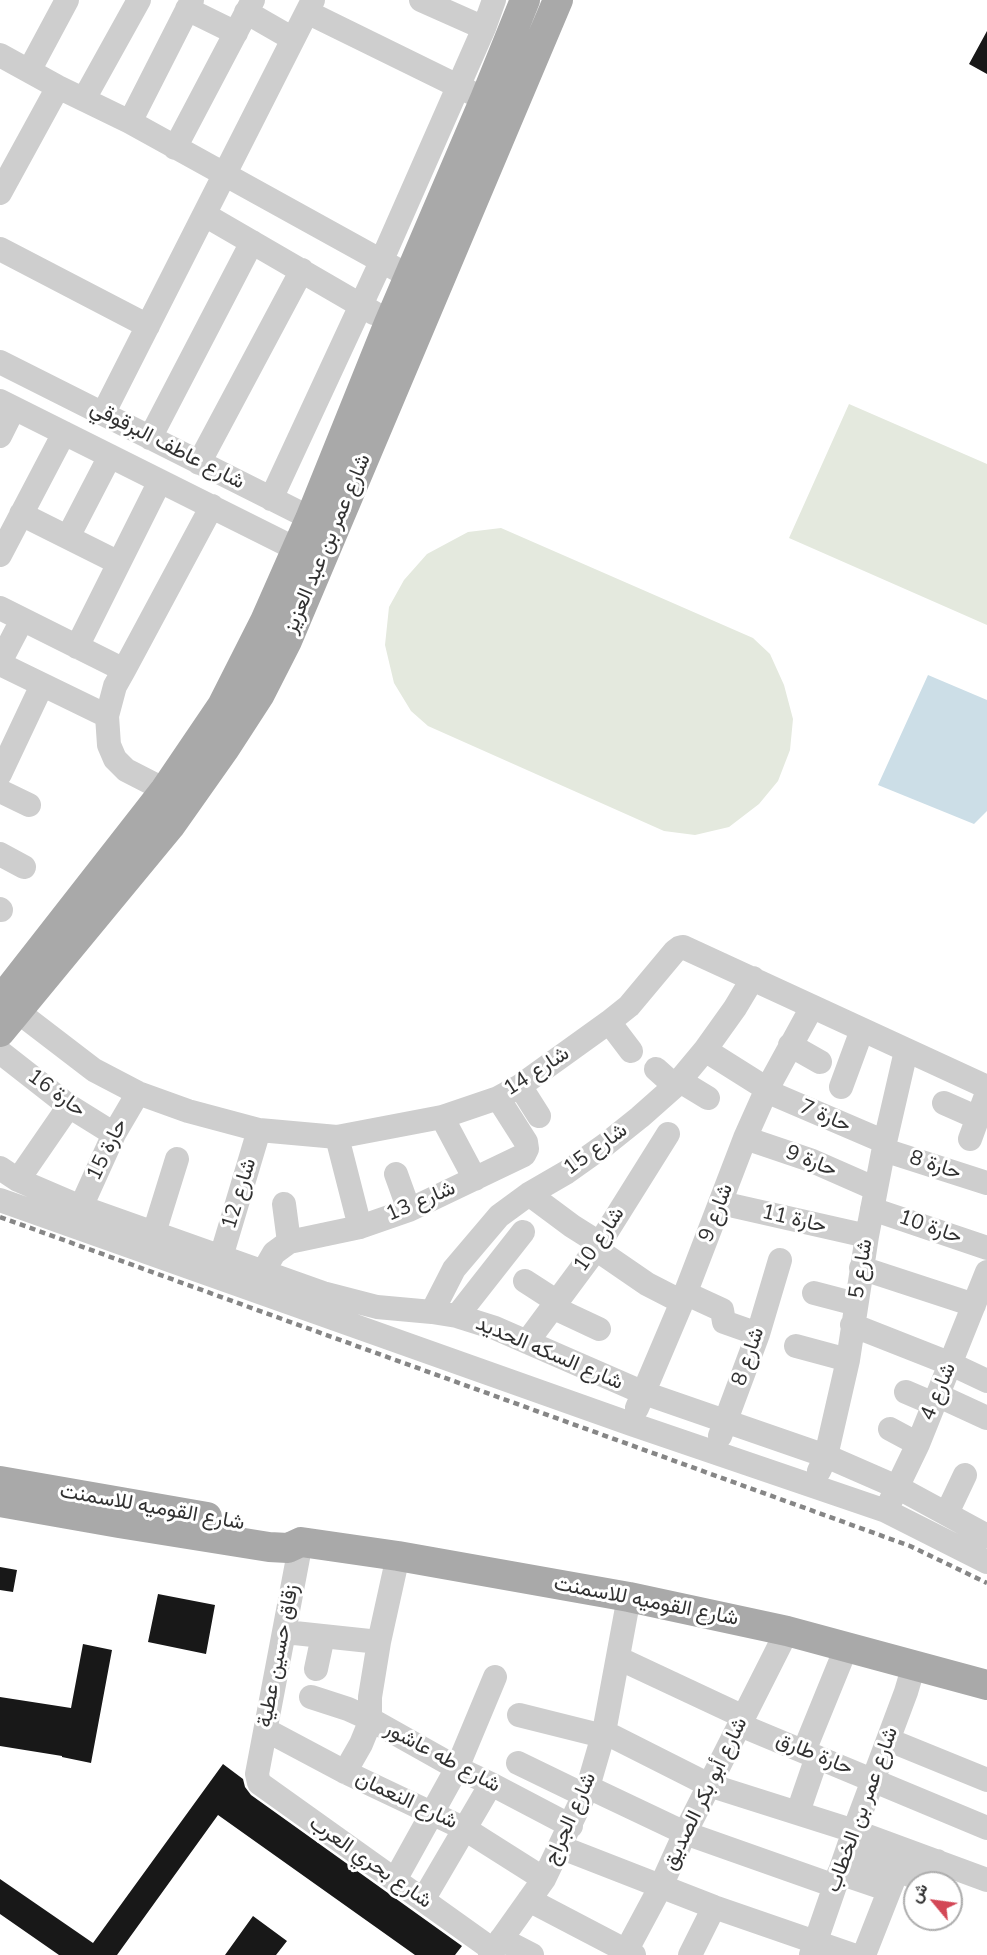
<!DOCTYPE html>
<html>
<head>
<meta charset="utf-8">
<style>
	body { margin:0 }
	#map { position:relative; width:987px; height:1955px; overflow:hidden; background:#fff; font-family:"Nunito Sans",Vazirmatn,sans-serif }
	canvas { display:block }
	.north { position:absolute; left:903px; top:1871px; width:60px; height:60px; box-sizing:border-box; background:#fff; border:2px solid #adadad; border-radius:50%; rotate:299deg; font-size:16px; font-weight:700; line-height:24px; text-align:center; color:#313131 }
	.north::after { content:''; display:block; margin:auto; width:21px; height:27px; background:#d34756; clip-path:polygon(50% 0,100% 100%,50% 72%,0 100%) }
</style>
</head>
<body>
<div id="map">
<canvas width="987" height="1955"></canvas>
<div class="north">ش</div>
</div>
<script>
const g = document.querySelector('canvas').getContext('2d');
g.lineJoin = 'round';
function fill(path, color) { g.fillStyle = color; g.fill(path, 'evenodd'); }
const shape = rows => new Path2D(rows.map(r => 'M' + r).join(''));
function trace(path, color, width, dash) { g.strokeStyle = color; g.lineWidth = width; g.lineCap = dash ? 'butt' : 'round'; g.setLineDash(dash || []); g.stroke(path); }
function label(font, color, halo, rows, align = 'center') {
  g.font = font + ' "Nunito Sans",Vazirmatn,sans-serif'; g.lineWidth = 6; g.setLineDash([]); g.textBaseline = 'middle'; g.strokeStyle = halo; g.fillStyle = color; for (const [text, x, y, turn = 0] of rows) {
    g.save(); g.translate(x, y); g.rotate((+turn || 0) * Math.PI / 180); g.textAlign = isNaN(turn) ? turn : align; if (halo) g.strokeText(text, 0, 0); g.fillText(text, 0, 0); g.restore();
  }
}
fill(shape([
	[849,404,987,464,987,625,789,538],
	[501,528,753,638,770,654,784,685,793,719,790,750,778,781,759,804,729,827,695,835,664,831,428,726,411,711,394,683,385,645,389,607,404,580,427,554,468,532]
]), '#e4e9de');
fill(shape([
	[928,675,987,700,987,811,974,824,878,785]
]), '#ccdee7');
fill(shape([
	[987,31,987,74,969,64],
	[0,1567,17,1570,13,1592,0,1590],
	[158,1594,215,1605,206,1654,148,1642],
	[83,1644,112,1650,91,1763,62,1757,62,1756,0,1746,0,1697,71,1708],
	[223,1764,243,1779,245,1787,251,1795,462,1946,455,1955,415,1955,218,1815,117,1955,59,1955,0,1914,0,1879,93,1943],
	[253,1916,287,1941,276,1955,225,1955]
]), '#181818');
trace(shape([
	[421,0,484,28],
	[187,9,236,33],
	[246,12,293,39],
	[307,12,472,93],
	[0,55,58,87,130,122,396,269],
	[29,71,67,0],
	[84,99,139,0],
	[130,122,192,0],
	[175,148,253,0],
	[0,193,58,87],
	[205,215,374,313],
	[0,249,148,326],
	[0,362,326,526],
	[0,401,312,557],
	[103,414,313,0],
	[0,436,14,408],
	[150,438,252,242],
	[199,463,302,270],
	[271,499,381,262,484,28,494,0],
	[21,514,119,563],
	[68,537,110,456],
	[0,555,64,433],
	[0,608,124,670],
	[77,647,160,481],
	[0,662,22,620],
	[0,664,107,716],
	[0,774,42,685],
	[165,790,126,770,115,759,109,745,107,716,115,686,124,670,212,506],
	[0,791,29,805],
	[0,854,24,867],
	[0,909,1,910],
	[17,1011,94,1070,138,1093,188,1111,259,1130,337,1137,442,1117,498,1098,520,1086,609,1022,629,1006,675,951,679,948,683,947,987,1087],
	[609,1022,631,1051],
	[790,1045,820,1062],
	[705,1050,767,1089],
	[0,1052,69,1106,114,1134],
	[656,1069,675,1086],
	[680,1081,708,1098],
	[520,1086,539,1116],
	[841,1087,862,1030],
	[766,1091,885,1142],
	[944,1103,978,1118],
	[442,1117,475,1179],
	[337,1137,360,1227],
	[745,1138,810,1160,876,1189],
	[970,1139,987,1093],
	[884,1150,987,1183],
	[0,1168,18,1180,81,1207,323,1293,377,1307,432,1312,457,1316,495,1328,644,1393,826,1456,897,1487,987,1536],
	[396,1174,409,1210],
	[18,1180,69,1106],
	[529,1194,572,1226,599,1243],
	[0,1200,631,1424,886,1511,987,1562],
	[721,1203,867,1236],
	[284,1204,289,1242],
	[81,1207,114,1134,138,1093],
	[872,1209,987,1248],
	[154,1233,177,1159],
	[596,1249,647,1284,682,1302],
	[221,1257,259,1130],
	[861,1268,974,1305],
	[263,1272,274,1253,289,1242,360,1227,409,1210,524,1155,527,1149,526,1142,498,1098],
	[525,1281,556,1301],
	[685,1293,722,1310,724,1322,758,1334],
	[814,1293,856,1304],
	[552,1307,599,1329],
	[432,1312,454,1269,499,1216,529,1194,567,1172,605,1145,640,1117,675,1086,705,1050,735,1008,753,978],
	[457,1316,523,1232],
	[852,1325,951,1364,987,1381],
	[527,1342,596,1249,668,1134],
	[796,1346,848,1360],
	[906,1392,934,1404],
	[937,1395,987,1418],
	[637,1408,682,1302,745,1138,766,1091,812,1007],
	[890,1429,918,1444],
	[720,1436,758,1334,780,1260],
	[819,1471,826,1456,848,1360,867,1236,885,1142,906,1051],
	[891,1500,918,1444,987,1272],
	[947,1513,965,1475],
	[301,1542,257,1774,259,1783,493,1950],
	[285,1632,379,1642],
	[618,1658,744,1717],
	[316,1669,323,1636],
	[311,1697,348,1709,368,1718,457,1768,491,1784,571,1826],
	[519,1715,603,1736],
	[740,1725,987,1828],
	[266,1730,345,1772,465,1829,544,1879],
	[604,1732,709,1785,854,1831,987,1880],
	[889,1740,987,1780],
	[804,1751,846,1648],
	[518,1763,584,1795],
	[345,1772,361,1744,370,1722,370,1697,379,1642,398,1556],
	[588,1787,685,1833,835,1886],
	[798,1812,817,1757],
	[560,1847,714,1907,853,1955],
	[847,1852,926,1881,931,1879,937,1861],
	[839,1873,889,1890],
	[395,1880,457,1768,495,1677],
	[423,1900,491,1784],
	[529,1900,634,1955],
	[501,1939,532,1955],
	[490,1955,544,1879,588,1787,604,1732,629,1597],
	[624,1955,661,1886,685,1833,787,1631],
	[690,1955,714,1907],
	[811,1955,854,1831,906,1692,914,1665],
	[864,1955,897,1871]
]), '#cecece', 24);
trace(shape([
	[0,1001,165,790,222,706,265,621,310,519,389,323,485,99,525,0],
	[0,1032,170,826,225,748,260,694,287,641,558,0],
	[0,1481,207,1517],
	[0,1502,119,1523,269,1547,288,1548,301,1542,398,1556,629,1597,787,1631,987,1685]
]), '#a9a9a9', 30);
trace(shape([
	[0,1217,910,1546,987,1583]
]), '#868686', 4.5, [6, 4.5]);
label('21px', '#313131', '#fff', [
	["شارع عاطف البرقوقي",167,446,27],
	["شارع عمر بن عبد العزيز",328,544,-67],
	["شارع 14",537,1072,-33],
	["حارة 16",56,1094,36],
	["حارة 7",825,1117,23],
	["حارة 15",108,1150,-64],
	["شارع 15",596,1150,-36],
	["حارة 9",811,1162,21],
	["حارة 8",935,1166,18],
	["شارع 12",240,1194,-73],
	["شارع 13",421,1202,-23],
	["شارع 9",717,1213,-69],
	["حارة 11",794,1220,13],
	["حارة 10",930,1228,19],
	["شارع 10",600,1240,-56],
	["شارع 5",862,1269,-81],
	["شارع السكه الحديد",549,1354,23],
	["شارع 8",749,1357,-71],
	["شارع 4",939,1392,-67],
	["شارع القوميه للاسمنت",152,1508,10],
	["شارع القوميه للاسمنت",646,1602,11],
	["زقاق حسين عطية",279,1656,-79],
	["حارة طارق",814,1755,22],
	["شارع طه عاشور",442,1758,28],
	["شارع أبو بكر الصديق",706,1794,-64],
	["شارع النعمان",406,1801,25],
	["شارع عمر بن الخطاب",863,1810,-70],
	["شارع الجراج",571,1819,-66],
	["شارع بحري العرب",370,1863,35]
]);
</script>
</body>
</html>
